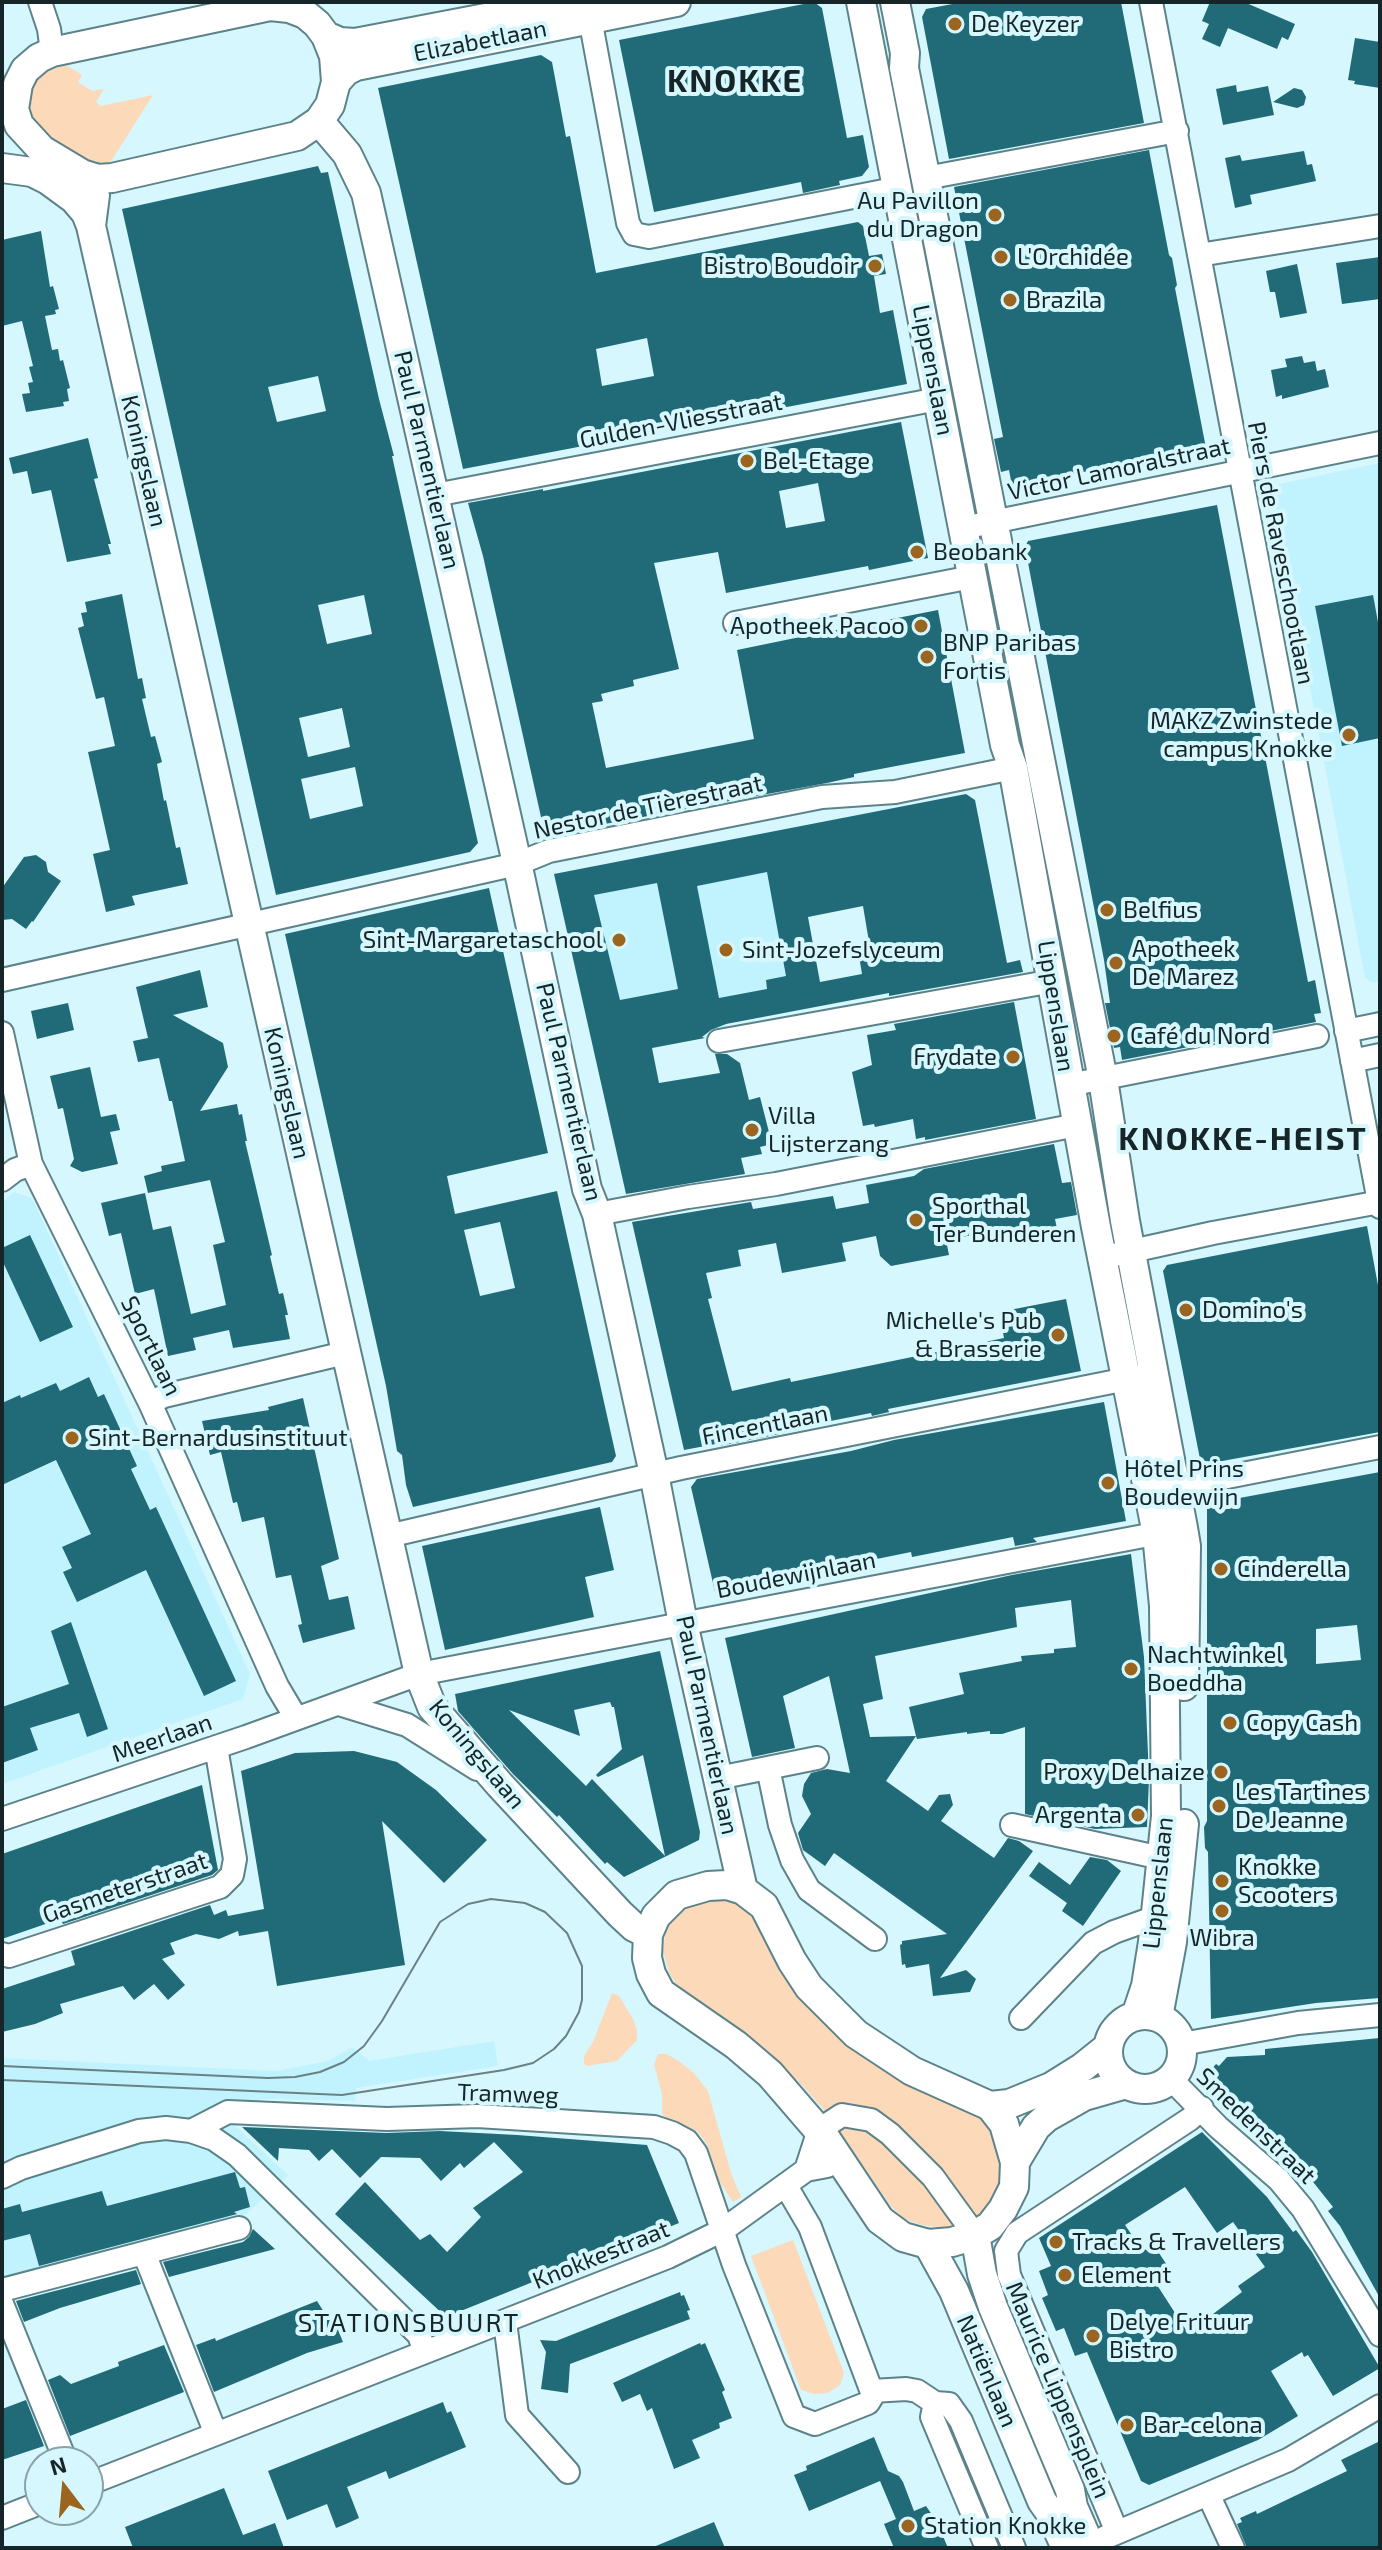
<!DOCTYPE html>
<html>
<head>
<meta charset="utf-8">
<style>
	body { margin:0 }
	#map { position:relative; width:1382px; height:2550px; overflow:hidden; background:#d6f7fd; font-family:"Exo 2",sans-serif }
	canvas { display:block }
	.frame { position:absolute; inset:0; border:4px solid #152528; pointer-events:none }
	.north { position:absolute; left:24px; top:2446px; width:80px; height:80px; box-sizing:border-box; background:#d6f7fd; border:2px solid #89a3a8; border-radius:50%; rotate:344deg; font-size:22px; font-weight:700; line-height:32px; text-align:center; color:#152528 }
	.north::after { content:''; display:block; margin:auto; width:28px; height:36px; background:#9b641f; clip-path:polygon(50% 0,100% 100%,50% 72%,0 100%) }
</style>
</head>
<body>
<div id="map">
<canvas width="1382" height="2550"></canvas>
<div class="frame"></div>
<div class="north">N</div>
</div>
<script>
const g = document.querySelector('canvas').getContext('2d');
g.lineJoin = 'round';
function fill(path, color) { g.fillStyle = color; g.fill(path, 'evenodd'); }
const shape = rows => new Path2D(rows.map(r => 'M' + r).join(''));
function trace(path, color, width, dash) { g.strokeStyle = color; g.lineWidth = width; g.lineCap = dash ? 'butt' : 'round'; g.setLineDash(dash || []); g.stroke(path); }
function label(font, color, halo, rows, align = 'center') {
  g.font = font + ' "Exo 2",sans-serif'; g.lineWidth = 8; g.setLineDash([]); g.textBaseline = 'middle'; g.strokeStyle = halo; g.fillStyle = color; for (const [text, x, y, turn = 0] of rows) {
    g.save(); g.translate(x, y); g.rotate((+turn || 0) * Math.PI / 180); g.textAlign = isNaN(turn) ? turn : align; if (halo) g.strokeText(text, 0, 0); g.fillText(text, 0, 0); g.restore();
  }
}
fill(shape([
	[1380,463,1380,981,1373,983,1365,978,1273,492,1279,484],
	[846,817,859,886,773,903,787,976,766,980,768,992,726,1021,728,1032,596,1061,554,874],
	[14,1192,32,1198,250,1674,243,1699,2,1784,2,1202],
	[494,2041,498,2066,356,2088,355,2101,263,2099,224,2106,231,2122,288,2175,242,2218,2,2281,2,2058,276,2071,328,2061,353,2047,369,2061]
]), '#c0f3fd');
fill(shape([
	[63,63,82,75,78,82,92,91,104,89,96,102,101,106,153,95,108,166,102,170,39,139,23,111,36,73],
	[727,1896,746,1904,786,1964,975,2110,999,2137,1003,2181,995,2199,978,2217,958,2226,943,2228,922,2225,904,2219,890,2205,829,2116,803,2086,741,2032,677,1985,669,1973,663,1950,665,1935,671,1922,680,1910,696,1900],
	[612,1993,619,1996,633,2019,637,2030,637,2040,617,2061,587,2066,584,2064,584,2056,593,2042],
	[658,2054,667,2054,680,2062,694,2073,708,2091,731,2173,741,2197,733,2202,719,2181,707,2144,698,2132,683,2124,667,2120,662,2113,662,2094,654,2064],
	[793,2240,844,2373,840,2385,828,2393,814,2394,801,2390,751,2256]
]), '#fcdab9');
fill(shape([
	[814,2,822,8,847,138,863,135,869,167,862,176,839,181,840,185,803,193,801,182,654,212,619,40],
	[963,2,1121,2,1144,123,949,159,922,17,926,9],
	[1210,2,1244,2,1295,24,1288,40,1282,37,1277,49,1228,28,1220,47,1202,39,1209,24,1202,21],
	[1355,38,1380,42,1380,88,1354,84,1355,81,1348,80],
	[541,55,552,62,566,137,570,136,596,273,858,222,863,226,869,256,882,254,886,274,874,276,880,313,893,310,907,384,463,469,378,88],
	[647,338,654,376,602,386,596,349],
	[1236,85,1237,92,1268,86,1274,115,1223,125,1216,89],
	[1294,88,1302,90,1306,97,1304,105,1297,108,1273,102],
	[1149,150,1169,255,1172,258,1177,285,1175,288,1206,448,1012,486,1009,470,1001,472,994,439,1003,437,954,187],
	[1304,151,1307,165,1312,164,1316,181,1250,195,1252,204,1235,208,1225,158,1240,155,1242,161],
	[318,166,321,173,328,172,379,399,394,456,392,456,478,843,470,852,276,895,122,209],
	[318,376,326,411,277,422,268,387],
	[364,595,372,634,327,644,318,605],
	[342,708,350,747,308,757,299,718],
	[355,767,363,806,310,819,301,779],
	[41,231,50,287,53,286,59,309,55,310,56,314,45,316,52,350,58,349,60,361,63,360,70,388,67,389,69,401,63,402,64,406,26,412,22,394,30,393,28,383,33,382,29,367,33,366,22,321,2,326,2,240],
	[1380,257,1380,299,1342,304,1336,263],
	[1297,264,1307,313,1280,318,1275,292,1270,292,1266,271],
	[1302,356,1304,363,1315,361,1317,371,1325,369,1329,387,1282,399,1282,395,1276,397,1271,370,1287,367,1285,359],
	[901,422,928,558,869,570,868,566,726,593,718,552,654,563,679,669,633,680,634,686,601,694,603,701,592,703,606,768,754,739,737,650,805,636,805,634,825,630,826,632,938,610,965,753,854,774,854,777,827,783,545,835,483,556,468,503,543,489,543,491],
	[818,483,825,521,786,528,779,491],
	[88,438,98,478,94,479,111,544,108,544,111,554,67,562,51,490,32,494,27,471,13,474,9,458],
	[1217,505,1308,982,1315,980,1321,1013,1314,1014,1316,1022,1122,1060,1120,1047,1114,1048,1105,1003,1110,1003,1104,960,1025,547,1028,541],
	[122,594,138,679,142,678,146,698,142,699,151,737,155,736,162,762,157,764,164,801,166,800,176,848,180,847,188,884,132,896,135,905,106,912,93,854,110,850,88,752,115,746,104,697,96,699,78,628,84,626,81,613,87,612,85,602],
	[1373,595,1380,633,1380,738,1342,746,1315,606],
	[966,794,975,800,1007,963,1020,960,1023,972,889,996,889,993,726,1024,711,1030,702,1037,705,1038,652,1048,659,1083,720,1073,715,1054,727,1054,740,1063,749,1100,760,1097,772,1144,760,1147,762,1154,741,1158,745,1174,626,1194,554,874],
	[767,872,786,976,766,980,767,989,719,998,697,886],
	[657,883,678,989,620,1000,594,895],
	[863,906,869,942,857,944,862,974,820,982,808,917],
	[36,855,46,862,48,872,61,881,33,922,32,921,26,929,12,919,2,920,2,888,24,857],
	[489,888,548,1153,447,1176,455,1214,557,1191,616,1456,612,1462,413,1507,406,1485,402,1455,397,1451,386,1386,285,934],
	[500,1222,515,1288,480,1296,464,1230],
	[200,970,208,1007,173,1015,223,1043,228,1067,200,1111,237,1104,239,1115,242,1114,247,1141,245,1141,272,1255,270,1256,279,1294,283,1293,288,1315,285,1315,290,1339,233,1348,229,1330,193,1338,196,1350,168,1356,154,1289,135,1294,121,1233,109,1236,101,1203,145,1193,153,1230,171,1226,191,1314,226,1305,213,1245,225,1242,210,1180,148,1193,144,1176,162,1171,161,1166,185,1161,172,1101,169,1101,159,1058,138,1062,133,1041,148,1038,136,987],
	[1014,1002,1036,1119,925,1140,925,1137,916,1139,913,1119,875,1127,874,1124,863,1126,852,1072,872,1065,867,1035,896,1030,894,1024],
	[68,1003,74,1030,37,1039,31,1011],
	[90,1067,101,1117,116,1114,120,1130,110,1132,118,1164,82,1172,70,1166,74,1159,63,1108,58,1109,50,1076],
	[1054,1144,1062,1183,1071,1182,1077,1215,1055,1219,1058,1234,1000,1245,998,1230,946,1240,949,1255,891,1266,880,1256,876,1236,842,1243,846,1261,782,1273,776,1243,738,1250,741,1266,706,1273,712,1298,708,1299,732,1391,790,1378,791,1382,1004,1338,999,1312,1066,1299,1081,1371,888,1409,889,1412,872,1416,871,1413,785,1430,785,1433,719,1446,721,1443,684,1450,632,1222,751,1202,753,1209,833,1196,836,1209,869,1203,866,1185,914,1176,924,1169],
	[1367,1226,1380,1296,1380,1432,1206,1464,1200,1459,1163,1271,1167,1265],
	[30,1235,73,1327,40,1342,2,1260,2,1248],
	[89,1377,98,1397,104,1394,137,1466,131,1469,150,1510,156,1507,236,1681,204,1696,146,1570,77,1602,63,1572,72,1568,62,1547,91,1534,56,1460,2,1485,2,1403,20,1395,21,1398,56,1383,60,1391],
	[303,1398,339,1559,321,1566,329,1600,348,1596,355,1629,303,1643,298,1625,302,1624,291,1575,276,1578,264,1517,242,1522,237,1502,233,1503,221,1452,210,1455,202,1421,269,1410,268,1407],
	[1104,1402,1126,1521,1033,1538,1037,1542,1015,1546,1013,1537,912,1557,911,1552,715,1592,691,1487,697,1479,851,1451,894,1440],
	[1380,1472,1380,1998,1316,2003,1211,2019,1208,1852,1205,1848,1204,1827,1207,1821,1207,1504],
	[1357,1625,1361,1660,1316,1664,1316,1629],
	[600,1507,614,1570,585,1577,594,1617,445,1650,422,1546],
	[1131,1554,1144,1657,1149,1779,1147,1827,1095,1829,1025,1814,1025,1727,1002,1734,990,1734,990,1731,967,1734,967,1732,917,1739,916,1736,886,1781,928,1811,939,1795,950,1794,953,1805,941,1821,994,1858,1008,1838,1019,1841,1033,1851,940,1978,966,1970,976,1979,970,1992,933,1996,929,1964,906,1968,905,1964,902,1965,900,1945,902,1944,902,1941,947,1934,834,1853,825,1866,803,1850,798,1833,811,1814,802,1796,804,1784,811,1773,827,1769,850,1773,829,1676,783,1696,795,1748,752,1757,725,1638,1012,1575],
	[1071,1600,1076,1647,1054,1649,1054,1653,1021,1656,1022,1661,959,1673,964,1694,909,1707,916,1736,870,1737,863,1704,883,1699,875,1656,1017,1627,1015,1608],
	[71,1622,108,1729,87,1737,79,1713,30,1728,38,1750,2,1763,2,1707,69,1684,51,1631],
	[660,1651,700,1832,699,1840,624,1877,607,1862,605,1864,559,1815,557,1817,513,1774,458,1711,455,1694],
	[610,1702,612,1707,614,1707,622,1749,596,1775,598,1777,643,1755,665,1856,592,1779,586,1786,509,1710,580,1736,574,1710],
	[354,1751,397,1762,436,1790,487,1840,444,1883,382,1821,405,1965,277,1986,268,1931,239,1936,238,1931,219,1939,196,1934,170,1943,175,1954,162,1959,185,1985,168,2000,154,1984,134,2000,123,1986,60,2004,63,2013,35,2024,2,2032,2,1989,75,1965,71,1951,210,1905,214,1915,226,1910,228,1916,264,1909,241,1771,295,1753],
	[202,1785,218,1870,212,1875,63,1924,61,1920,57,1920,2,1939,2,1854],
	[1090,1857,1107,1860,1121,1871,1083,1926,1062,1911,1067,1903,1029,1876,1039,1862,1070,1885],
	[1380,2038,1380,2298,1340,2226,1328,2211,1333,2207,1298,2163,1293,2167,1198,2085,1216,2064,1219,2066,1227,2057,1265,2055,1265,2049],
	[242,2127,386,2133,440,2131,517,2135,647,2145,679,2223,446,2317,335,2214,365,2182,420,2240,430,2234,447,2252,481,2217,473,2208,523,2172,494,2142,464,2168,460,2163,441,2181,420,2158,381,2157,360,2178,332,2149,319,2161,309,2150,279,2148,278,2161],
	[1202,2132,1267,2197,1293,2232,1296,2230,1312,2252,1380,2368,1333,2396,1308,2355,1304,2357,1302,2352,1271,2371,1298,2416,1258,2440,1149,2485,1141,2481,1087,2352,1075,2356,1064,2328,1056,2331,1042,2298,1048,2295,1039,2271,1051,2266,1039,2238],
	[1185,2187,1217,2233,1233,2222,1265,2267,1238,2286,1242,2292,1188,2333,1157,2285,1162,2281,1157,2272,1167,2265,1157,2250,1153,2253,1140,2247,1125,2225],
	[235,2172,240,2188,245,2187,250,2207,234,2212,237,2214,39,2266,30,2234,2,2241,2,2209,20,2204,22,2212,102,2191,107,2206],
	[253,2229,275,2249,169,2277,163,2262,243,2242,249,2237],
	[136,2270,141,2284,60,2308,24,2322,16,2301],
	[680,2292,681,2296,684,2295,690,2310,687,2311,690,2319,570,2364,568,2393,541,2389,546,2352,540,2340,556,2341],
	[317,2301,329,2320,334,2320,343,2342,307,2353,214,2392,196,2345,215,2338,216,2341],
	[700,2343,701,2345,705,2343,725,2390,722,2392,732,2418,719,2423,720,2428,692,2440,700,2458,674,2469,652,2408,647,2411,640,2394,622,2402,613,2383],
	[164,2345,184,2392,70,2436,48,2380,60,2375,71,2384,119,2366,118,2362],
	[26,2400,44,2446,2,2460,2,2409],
	[443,2402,447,2413,451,2411,466,2447,389,2479,386,2471,347,2487,359,2518,346,2524,336,2528,327,2504,287,2520,268,2471],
	[874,2437,888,2471,899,2476,903,2482,914,2511,926,2506,937,2522,948,2548,894,2548,884,2524,896,2519,880,2481,809,2511,794,2475,807,2470,806,2466],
	[1380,2441,1380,2548,1247,2548,1237,2524,1242,2522,1240,2518,1256,2511,1257,2514,1347,2471,1341,2460],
	[224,2488,243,2535,275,2523,284,2548,133,2548,125,2527],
	[714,2522,725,2548,651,2548]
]), '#216b78');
const minor = shape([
	[40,2,49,29,52,52],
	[587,2,628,223,634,234,649,237,899,188],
	[1151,2,1380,1207],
	[926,178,1177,131],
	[1199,255,1380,226],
	[435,495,938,399],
	[963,528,1380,443],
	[735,623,972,577],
	[2,980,517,864,549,851,822,797,895,792,1013,768],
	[1346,1031,1380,1024],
	[2,1033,31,1164,150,1403,277,1686,296,1718],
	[719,1041,1053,981],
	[1352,1061,1380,1055],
	[1069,1085,1317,1036],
	[2,1180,15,1170,31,1164],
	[597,1214,688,1197,776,1184,1077,1125],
	[1114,1255,1213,1233,1380,1202],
	[150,1403,164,1396,345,1353],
	[1161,1490,1380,1447],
	[388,1536,681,1468,1142,1376],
	[339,1704,407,1725,477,1769],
	[768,1768,780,1825,792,1860,809,1890,875,1939],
	[718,1778,817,1758],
	[2,1819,246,1737,419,1674,1170,1531],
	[1012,1825,1175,1861],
	[2,1954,9,1956,220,1887,232,1875,235,1859,216,1747],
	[1021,2018,1093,1943,1114,1932,1156,1917,1170,1914],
	[1182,2044,1298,2023,1380,2015],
	[1171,2079,1218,2127,1279,2180,1303,2209,1380,2335],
	[191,2131,228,2112,387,2119,477,2116,654,2127,672,2133,687,2141,696,2153,734,2265,794,2416,815,2424,868,2403,873,2395,810,2227,786,2186],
	[806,2170,819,2130,842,2115,871,2120,890,2134,933,2177,975,2235],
	[2,2177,21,2168,139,2131,166,2128,191,2131,214,2139,237,2155,419,2335,425,2352],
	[144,2253,216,2434],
	[2,2290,239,2228],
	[2,2304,66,2462],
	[505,2322,517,2415,568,2472],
	[872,2391,906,2389,917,2391,935,2403,949,2404,961,2421,1014,2548],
	[935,2403,932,2417,987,2548],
	[88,2484,668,2257,723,2230,806,2170,827,2166,839,2159],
	[1209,2496,1233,2548],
	[2,2518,40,2503],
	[1117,2532,1009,2275,1006,2251,1017,2233,1190,2119,1202,2108],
	[1104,2538,1288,2460,1380,2406]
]);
const major = shape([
	[861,2,1005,745,1013,768,1096,1227,1157,1534,1164,1606,1166,1816,1153,1942,1146,1986,1136,2016],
	[895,2,905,53,904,68,1103,1079,1125,1221,1183,1528,1186,1546,1184,1686],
	[270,6,289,8,305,14,317,24,326,36,334,56,336,82,330,105,319,121,297,136,112,178,98,179,82,174,42,150,19,125,14,109,18,84,25,70,39,58,52,52,270,6],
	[326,36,340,42,355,43,569,2],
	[336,82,346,71,356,66,676,2],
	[319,121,347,154,366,193,521,881,587,1189,597,1214,654,1474,683,1623,743,1890],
	[2,168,32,172,48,180,74,199,86,213,91,226],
	[82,174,95,195,91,226,419,1674,432,1707,500,1785,620,1914,634,1927,648,1934],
	[727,1885,743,1890,764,1906,792,1961,809,1987,856,2034,912,2071,990,2106,1004,2124,1015,2162,1014,2187,1003,2209,990,2226,975,2235,952,2242,928,2244,903,2237,880,2220,826,2139,770,2074,736,2045,661,1993,651,1974,647,1958,648,1934,656,1916,677,1895,708,1886,727,1885],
	'1108 2052a37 37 0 1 1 74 0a37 37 0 1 1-74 0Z',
	[1158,2017,1172,1942,1184,1824],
	[990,2106,1009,2104,1051,2087,1083,2067,1108,2047],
	[1015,2162,1036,2127,1047,2117,1084,2096,1126,2084],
	[975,2235,982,2274,993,2307,1070,2490,1073,2507,1091,2548],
	[928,2244,954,2291,1042,2501,1051,2514,1066,2548]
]);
trace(minor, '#5d838a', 26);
trace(major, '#5d838a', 32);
trace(minor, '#fff', 22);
trace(major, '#fff', 28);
trace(shape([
	[2,2066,268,2078,295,2077,320,2072,344,2062,364,2046,382,2021,440,1922,468,1904,491,1899,525,1903,545,1912,567,1933,582,1966,582,2000,579,2012,566,2036,554,2049,533,2063,504,2070,342,2095,2,2080]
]), '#6a8185', 2);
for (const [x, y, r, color] of [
	[955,24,8,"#9b641f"],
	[995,215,8,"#9b641f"],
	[1001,257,8,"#9b641f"],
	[875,266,8,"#9b641f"],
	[1010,300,8,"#9b641f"],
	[747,461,8,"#9b641f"],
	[917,552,8,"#9b641f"],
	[921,626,8,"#9b641f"],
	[927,657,8,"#9b641f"],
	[1349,735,8,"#9b641f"],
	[1107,910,8,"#9b641f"],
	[619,940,8,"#9b641f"],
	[726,950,8,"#9b641f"],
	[1116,963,8,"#9b641f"],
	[1114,1036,8,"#9b641f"],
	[1013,1057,8,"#9b641f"],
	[752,1130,8,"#9b641f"],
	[916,1220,8,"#9b641f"],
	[1186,1310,8,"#9b641f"],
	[1058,1335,8,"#9b641f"],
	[72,1438,8,"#9b641f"],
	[1108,1483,8,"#9b641f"],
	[1221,1569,8,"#9b641f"],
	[1131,1669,8,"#9b641f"],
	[1230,1723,8,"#9b641f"],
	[1221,1772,8,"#9b641f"],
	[1219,1806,8,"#9b641f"],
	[1138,1815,8,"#9b641f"],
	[1222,1881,8,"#9b641f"],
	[1222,1911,8,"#9b641f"],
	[1056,2242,8,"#9b641f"],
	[1065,2275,8,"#9b641f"],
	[1093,2336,8,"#9b641f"],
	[1127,2425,8,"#9b641f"],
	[908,2526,8,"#9b641f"]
]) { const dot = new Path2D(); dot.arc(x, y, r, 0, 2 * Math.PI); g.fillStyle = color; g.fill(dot); trace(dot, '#d6f7fd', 3); }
label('24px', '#152528', '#d6f7fd', [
	["De Keyzer",971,24],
	["Au Pavillon",979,201,"right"],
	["du Dragon",979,229,"right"],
	["L'Orchidée",1017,257],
	["Bistro Boudoir",859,266,"right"],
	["Brazila",1026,300],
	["Bel-Etage",763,461],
	["Beobank",933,552],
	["Apotheek Pacoo",905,626,"right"],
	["BNP Paribas",943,643],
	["Fortis",943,671],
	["MAKZ Zwinstede",1333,721,"right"],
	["campus Knokke",1333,749,"right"],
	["Belfius",1123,910],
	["Sint-Margaretaschool",603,940,"right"],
	["Apotheek",1132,949],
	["De Marez",1132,977],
	["Sint-Jozefslyceum",742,950],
	["Café du Nord",1130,1036],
	["Frydate",997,1057,"right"],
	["Villa",768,1116],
	["Lijsterzang",768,1144],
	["Sporthal",932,1206],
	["Ter Bunderen",932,1234],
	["Domino's",1202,1310],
	["Michelle's Pub",1042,1321,"right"],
	["& Brasserie",1042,1349,"right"],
	["Sint-Bernardusinstituut",88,1438],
	["Hôtel Prins",1124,1469],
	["Boudewijn",1124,1497],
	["Cinderella",1237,1569],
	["Nachtwinkel",1147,1655],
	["Boeddha",1147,1683],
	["Copy Cash",1246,1723],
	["Proxy Delhaize",1205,1772,"right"],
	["Les Tartines",1235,1792],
	["De Jeanne",1235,1820],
	["Argenta",1122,1815,"right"],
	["Knokke",1238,1867],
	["Scooters",1238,1895],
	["Wibra",1222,1938,"center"],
	["Tracks & Travellers",1072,2242],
	["Element",1081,2275],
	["Delye Frituur",1109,2322],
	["Bistro",1109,2350],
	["Bar-celona",1143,2425],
	["Station Knokke",924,2526]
], 'left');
label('24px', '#152528', '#d6f7fd', [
	["Elizabetlaan",480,41,-11],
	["Lippenslaan",933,370,79],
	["Gulden-Vliesstraat",681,421,-11],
	["Paul Parmentierlaan",427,460,77],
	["Koningslaan",144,461,77],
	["Victor Lamoralstraat",1119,469,-12],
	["Piers de Raveschootlaan",1281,553,79],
	["Nestor de Tièrestraat",648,807,-12],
	["Lippenslaan",1056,1006,81],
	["Paul Parmentierlaan",569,1092,77],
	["Koningslaan",287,1093,77],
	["Sportlaan",151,1346,64],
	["Fincentlaan",765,1425,-11],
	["Boudewijnlaan",796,1575,-11],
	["Paul Parmentierlaan",707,1725,78],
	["Meerlaan",162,1738,-19],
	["Koningslaan",477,1754,50],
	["Lippenslaan",1158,1883,-84],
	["Gasmeterstraat",125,1888,-19],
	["Tramweg",508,2094,2],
	["Smedenstraat",1256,2126,44],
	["Knokkestraat",601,2255,-22],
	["Natiënlaan",987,2371,67],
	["Maurice Lippensplein",1058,2390,67]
]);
g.letterSpacing = '2px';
label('26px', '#152528', '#d6f7fd', [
	["STATIONSBUURT",409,2323]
]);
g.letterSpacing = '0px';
g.letterSpacing = '2px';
label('bold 32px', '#152528', '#d6f7fd', [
	["KNOKKE",735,81],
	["KNOKKE-HEIST",1243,1139]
]);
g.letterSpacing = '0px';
</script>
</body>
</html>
